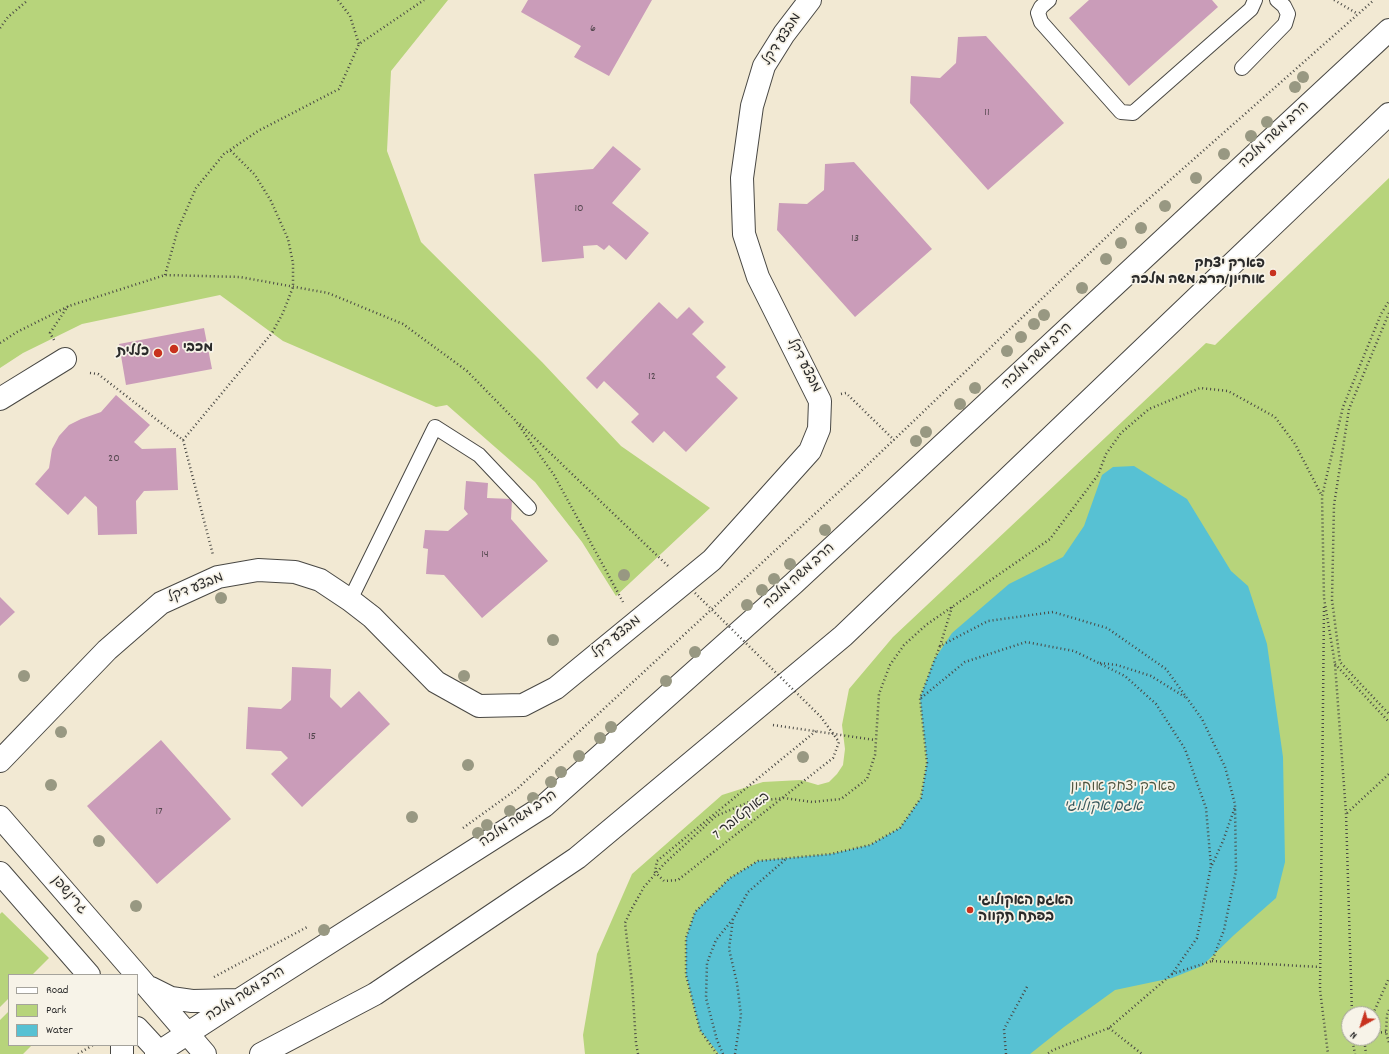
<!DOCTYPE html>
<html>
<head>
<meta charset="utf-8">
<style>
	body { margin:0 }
	#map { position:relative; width:1389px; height:1054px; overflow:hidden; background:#f2e9d3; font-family:Dekko,sans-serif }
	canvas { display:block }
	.legend { position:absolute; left:8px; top:974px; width:130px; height:72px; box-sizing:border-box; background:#f7f3e8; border:1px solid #a5a39c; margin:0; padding:5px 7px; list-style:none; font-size:12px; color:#2b2b2b }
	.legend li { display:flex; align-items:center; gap:8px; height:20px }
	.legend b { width:20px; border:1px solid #a5a39c }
	.north { position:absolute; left:1341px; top:1006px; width:40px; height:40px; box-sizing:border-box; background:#f7f3e8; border:1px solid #a5a39c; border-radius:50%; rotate:219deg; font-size:11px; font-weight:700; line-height:16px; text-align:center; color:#2b2b2b }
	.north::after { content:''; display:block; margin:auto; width:14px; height:18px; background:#c8321e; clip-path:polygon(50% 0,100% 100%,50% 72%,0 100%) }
</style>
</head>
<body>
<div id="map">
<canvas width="1389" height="1054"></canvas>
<ul class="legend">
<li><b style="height:5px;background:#fff"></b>Road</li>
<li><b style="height:11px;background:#b7d47b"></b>Park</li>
<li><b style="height:11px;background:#57c1d3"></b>Water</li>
</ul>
<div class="north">N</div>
</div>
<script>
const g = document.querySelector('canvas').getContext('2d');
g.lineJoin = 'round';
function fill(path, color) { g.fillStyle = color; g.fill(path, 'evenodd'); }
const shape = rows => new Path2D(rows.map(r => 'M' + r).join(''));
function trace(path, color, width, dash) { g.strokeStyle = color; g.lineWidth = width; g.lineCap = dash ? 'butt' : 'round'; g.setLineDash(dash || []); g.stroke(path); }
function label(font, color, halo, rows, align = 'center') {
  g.font = font + ' Dekko,"Playpen Sans Hebrew",sans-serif'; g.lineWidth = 3.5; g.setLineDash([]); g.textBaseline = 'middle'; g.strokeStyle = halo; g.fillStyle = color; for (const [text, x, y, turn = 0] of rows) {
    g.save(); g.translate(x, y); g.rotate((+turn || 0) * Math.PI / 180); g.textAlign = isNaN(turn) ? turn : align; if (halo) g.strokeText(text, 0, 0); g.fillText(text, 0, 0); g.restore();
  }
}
fill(shape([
	[0,0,448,0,391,71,387,151,421,242,542,362,621,446,710,508,616,596,582,542,535,482,447,405,436,407,283,341,220,295,82,324,23,353,0,368],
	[1389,178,1389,1054,585,1054,583,1035,597,954,632,874,722,795,763,782,801,780,818,785,829,782,837,774,843,765,845,749,842,725,849,689,893,637,1206,343,1215,345],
	[1349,1014,1373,1014,1373,1038,1349,1038],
	[2,912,49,958,32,975,9,975,9,998,0,1007,0,914],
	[9,1011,9,1045,32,1045,23,1054,0,1054,0,1020]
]), '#b7d47b');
fill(shape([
	[1134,466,1187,499,1231,571,1248,586,1267,644,1283,757,1285,862,1276,898,1234,935,1202,966,1172,978,1115,990,1064,1027,1030,1054,719,1054,700,1030,686,975,686,938,695,912,730,878,758,861,831,854,870,845,900,828,921,798,927,762,920,698,934,660,952,633,1009,584,1063,557,1084,526,1102,475,1113,467]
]), '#57c1d3');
fill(shape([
	[528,0,652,0,609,76,574,57,581,46,521,12],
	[1089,0,1212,0,1218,7,1129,86,1069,18],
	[986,36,1064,123,988,190,910,103,911,76,940,78,956,63,958,37],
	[613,146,641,169,612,203,649,233,626,260,609,245,604,250,597,245,583,246,584,258,542,262,534,174,593,169],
	[854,162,932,249,855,317,777,230,779,203,807,204,824,190,825,164],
	[659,302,677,319,689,307,704,322,692,334,726,367,716,377,738,398,686,452,664,431,653,443,631,422,639,414,604,381,597,389,586,378],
	[204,328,212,369,126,385,119,344],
	[116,395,150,425,134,442,142,449,176,448,178,490,144,491,136,501,137,534,98,535,97,507,85,496,68,515,35,484,49,468,52,449,59,436,69,425,81,419,101,412],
	[466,481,488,483,487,498,512,499,511,519,548,561,482,618,444,575,426,574,428,549,423,548,425,530,448,531,468,514,464,509],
	[0,597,15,612,0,626],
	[292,667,331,669,330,697,341,708,359,691,390,724,302,807,271,774,288,758,281,751,246,749,248,707,281,709,291,700],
	[161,740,231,819,157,884,87,806]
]), '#ca9cb9');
const service = shape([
	[1049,0,1041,7,1038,13,1041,22,1121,112,1133,113,1251,9,1255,0],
	[1242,68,1285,24,1288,14,1284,6,1277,0],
	[350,600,435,427,479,455,529,508]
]);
const minor = shape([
	[0,399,65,359],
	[0,761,107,650,161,603,218,577,258,570,295,572,320,580,350,600,372,617,436,682,479,706,523,705,556,688,712,560,810,451,819,429,820,401,758,277,744,234,742,178,752,106,764,66,784,34,810,0]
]);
const tertiary = shape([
	[0,817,137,975],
	[0,873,89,975],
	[137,975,205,1054],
	[151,988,171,998,192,1001,238,1000],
	[137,1028,161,1054],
	[122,1054,122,1045],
	[156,1054,239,1000,544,806,793,584,1389,30],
	[261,1054,375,994,577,858,843,636,1389,114]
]);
trace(service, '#494844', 16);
trace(minor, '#494844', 24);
trace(tertiary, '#494844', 24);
trace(shape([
	[338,0,350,16,359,44],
	[1334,0,1358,14],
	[0,28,8,17,28,0],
	[165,275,178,229,196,188,224,154,258,131,339,89,359,44,424,0],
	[1389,313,1349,409,1334,505,1332,600,1340,662,1389,714],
	[54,340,50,333,68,306],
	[0,343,17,332,69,306,165,275,240,277,328,293,403,324,467,371,515,420,554,475,623,602],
	[90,373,98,374,183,440,213,555],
	[841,394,846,393,894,440],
	[520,424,668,566],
	[183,440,272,333,283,313,293,287,293,263,288,239,271,201,255,175,230,150],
	[1324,607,1320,990,1328,1054],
	[940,646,952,607],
	[1100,663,1117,665,1151,676,1185,697],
	[1335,664,1389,722],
	[921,698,965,662,1026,642,1074,651,1125,676,1156,704,1185,749,1206,808,1211,866,1197,938,1172,974,1109,1028,1053,1050,1047,1054],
	[773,725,875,740],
	[1347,813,1389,774],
	[463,828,517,789,857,475,1118,226,1374,0],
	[1212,865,1223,841,1235,807],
	[1212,961,1320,967],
	[214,977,309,926],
	[1389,1010,1387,1015,1386,1032,1389,1043],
	[1352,1014,1346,813,1335,664,1324,598,1322,496,1343,407,1381,314,1389,301],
	[1373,1014,1389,978],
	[1109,1028,1142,1054],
	[1373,1033,1386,1032],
	[1352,1038,1355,1054],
	[1364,1038,1366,1054],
	[78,1054,93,1045],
	[638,1054,636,1043,632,982,625,923,631,910,644,887,664,864,716,816,749,802,784,798,812,802,841,799,867,779,875,755,879,694,890,665,904,645,926,625,1050,539,1098,475,1106,454,1121,433,1149,409,1200,388,1228,391,1275,417,1295,444,1322,496],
	[717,1054,700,1030,686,975,686,938,695,912,730,878,758,861,831,854,870,845,900,828,921,798,927,763,920,698,940,646,988,621,1053,612,1107,628,1166,669,1202,719,1225,767,1235,804,1236,871,1224,930,1212,961,1172,974],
	[723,1054,717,1040,706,998,707,963,716,940,733,919],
	[735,1054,741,1015,737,983,729,949,733,919,748,892,787,858],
	[1006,1054,1004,1029,1028,985]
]), '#494844', 2.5, [1, 3]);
trace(service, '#fff', 14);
trace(minor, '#fff', 22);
trace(tertiary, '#fff', 22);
trace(shape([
	[695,593,821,717,839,742,833,758,678,880,664,881,655,872,657,861,816,731]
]), '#494844', 2.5, [1, 3]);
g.fillStyle = '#989882';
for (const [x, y] of [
	[1303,77],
	[1295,87],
	[1267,122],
	[1251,136],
	[1224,154],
	[1196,178],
	[1165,206],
	[1141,228],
	[1121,243],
	[1106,259],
	[1082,288],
	[1044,315],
	[1034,324],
	[1021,337],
	[1007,351],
	[975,388],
	[960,404],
	[926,432],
	[916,441],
	[825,530],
	[790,564],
	[624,575],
	[774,579],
	[762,590],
	[221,598],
	[747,605],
	[553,640],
	[695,652],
	[24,676],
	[464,676],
	[666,681],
	[611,727],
	[61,732],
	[600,738],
	[579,756],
	[803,757],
	[468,765],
	[561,772],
	[551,782],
	[51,785],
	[533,798],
	[510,811],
	[412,817],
	[487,825],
	[478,833],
	[99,841],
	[136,906],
	[324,930]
]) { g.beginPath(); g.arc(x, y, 6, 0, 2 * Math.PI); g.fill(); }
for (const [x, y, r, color] of [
	[1273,273,4,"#c8321e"],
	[174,349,5,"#c8321e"],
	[158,353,5,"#c8321e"],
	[970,910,4,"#c8321e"]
]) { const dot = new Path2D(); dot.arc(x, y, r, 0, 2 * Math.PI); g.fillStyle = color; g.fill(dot); trace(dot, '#f7f3e8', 1.5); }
label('12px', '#53474e', null, [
	["6",593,29],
	["11",987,113],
	["10",579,209],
	["13",855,239],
	["12",652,377],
	["20",114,459],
	["14",485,555],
	["15",312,737],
	["17",159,812]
]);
label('14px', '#2b2b2b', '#f7f3e8', [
	["מבצע דקל",783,40,-57],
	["הרב משה מלכה",1275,136,-43],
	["הרב משה מלכה",1038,357,-43],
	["מבצע דקל",803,366,63],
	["הרב משה מלכה",800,577,-42],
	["מבצע דקל",196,589,-22],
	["מבצע דקל",617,638,-39],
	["7 באוקטובר",742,817,-38],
	["הרב משה מלכה",519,820,-34],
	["גרינשפן",68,896,49],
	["הרב משה מלכה",246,995,-32]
]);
label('bold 14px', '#2b2b2b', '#f7f3e8', [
	["פארק יצחק",1265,265],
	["אוחיון/הרב משה מלכה",1265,281],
	["מכבי",183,349,"left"],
	["כללית",149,353],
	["האגם האקולוגי",978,902,"left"],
	["בפתח תקווה",978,918,"left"]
], 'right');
label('14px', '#4e553f', '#f7f3e8', [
	["פארק יצחק אוחיון",1123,788]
]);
label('italic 15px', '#38585d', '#f7f3e8', [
	["אגם אקולוגי",1103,808]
]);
</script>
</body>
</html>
